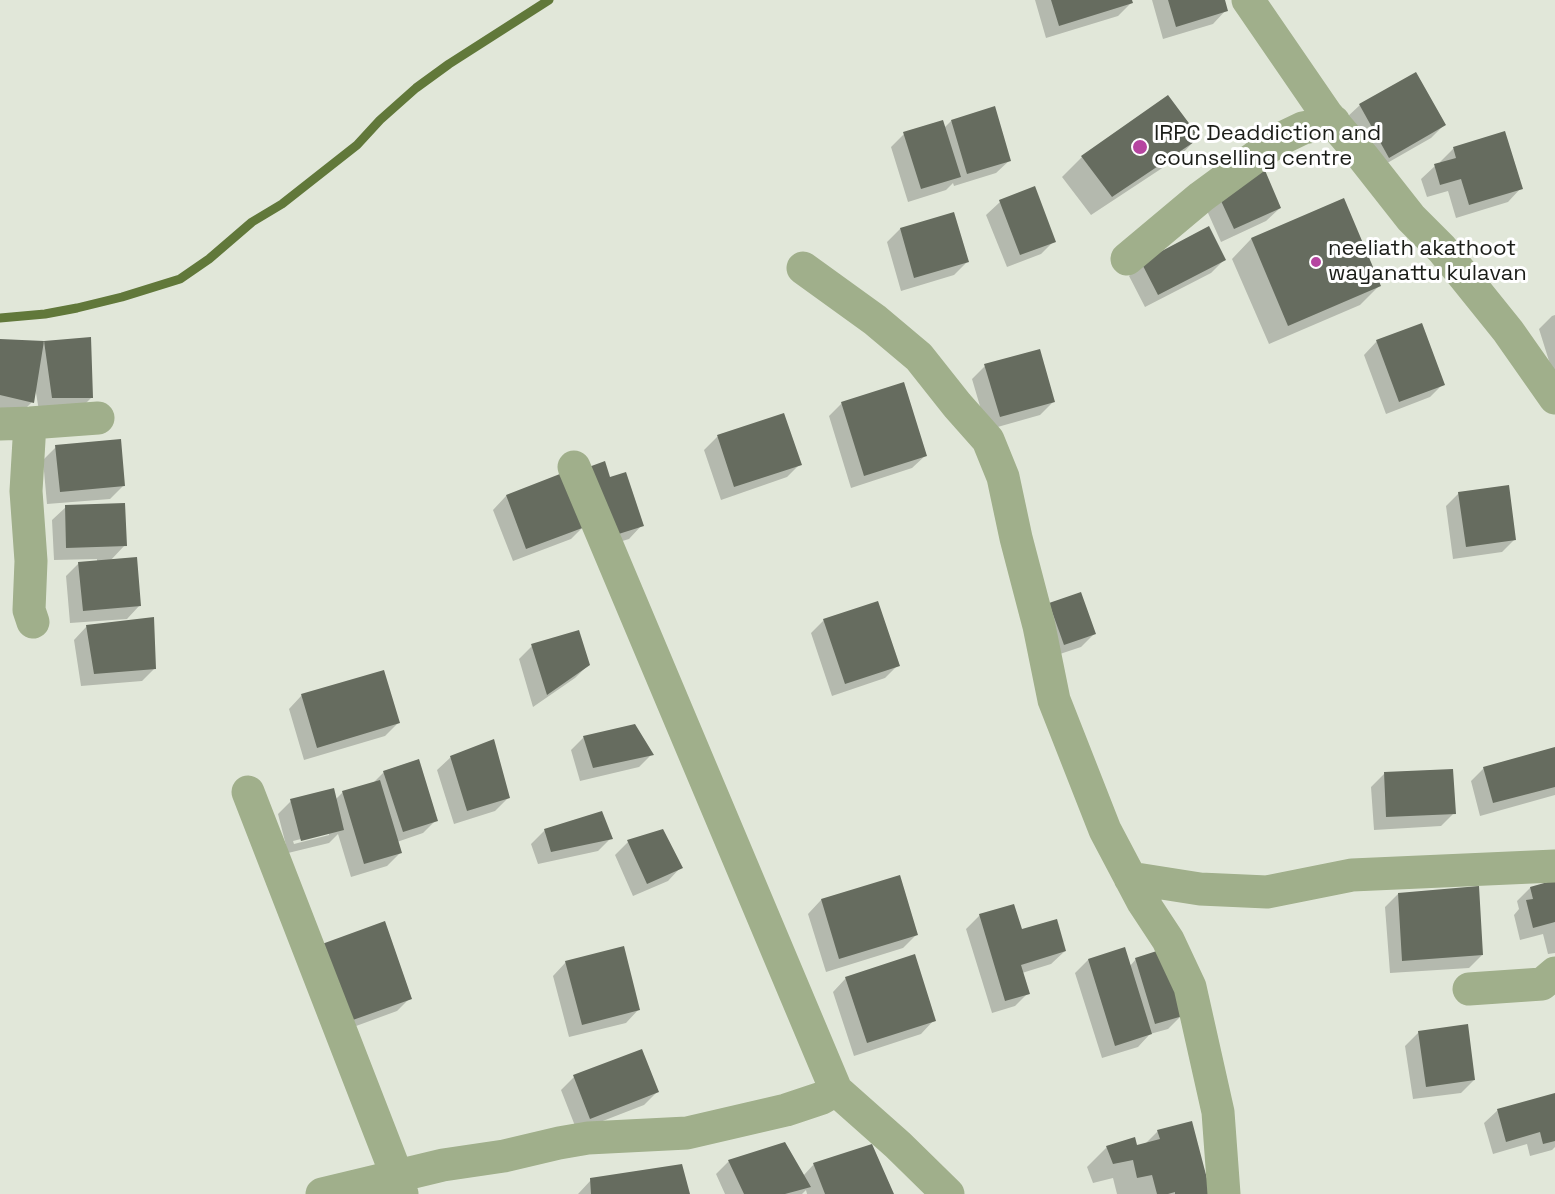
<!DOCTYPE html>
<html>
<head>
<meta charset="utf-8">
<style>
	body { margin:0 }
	canvas { display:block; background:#e1e7d9 }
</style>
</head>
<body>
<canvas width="1555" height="1194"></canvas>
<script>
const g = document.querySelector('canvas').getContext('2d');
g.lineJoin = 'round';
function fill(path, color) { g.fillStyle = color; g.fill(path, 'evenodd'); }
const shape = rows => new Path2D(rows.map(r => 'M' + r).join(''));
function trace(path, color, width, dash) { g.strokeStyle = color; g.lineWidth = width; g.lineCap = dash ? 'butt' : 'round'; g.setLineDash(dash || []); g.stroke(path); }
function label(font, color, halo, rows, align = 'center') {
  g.font = font + ' "Space Grotesk",sans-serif'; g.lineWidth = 6; g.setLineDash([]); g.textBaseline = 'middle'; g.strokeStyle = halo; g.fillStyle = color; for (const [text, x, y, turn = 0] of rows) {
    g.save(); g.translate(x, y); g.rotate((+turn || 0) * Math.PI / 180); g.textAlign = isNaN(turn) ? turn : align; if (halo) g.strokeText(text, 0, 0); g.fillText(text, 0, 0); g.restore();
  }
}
fill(shape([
	[1035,0,1131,0,1131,3,1118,16,1046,38],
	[1152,0,1223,0,1226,10,1213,24,1163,39],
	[1416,74,1444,125,1431,138,1375,170,1346,118,1360,105],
	[1168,97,1198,137,1179,157,1091,215,1062,177,1082,157],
	[951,121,1010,160,996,173,954,186,953,183,946,190,908,202,891,147,904,134,944,128],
	[1504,133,1521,188,1508,202,1456,218,1448,191,1427,197,1421,179,1435,166,1441,164,1440,162,1453,149],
	[1217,191,1280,208,1266,221,1221,242,1204,204],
	[1343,200,1379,286,1360,305,1269,344,1232,259,1251,239],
	[1000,202,1054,241,1041,254,1007,267,986,215],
	[900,229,967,262,954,275,901,291,887,242],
	[1224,260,1211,273,1145,307,1129,276,1142,263],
	[1555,315,1555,380,1539,329,1552,316],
	[90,338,91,398,78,411,39,411,35,387,32,402,19,415,0,411,0,340,44,343],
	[1377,341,1443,384,1430,397,1386,414,1364,355],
	[985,366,1053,402,1040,415,987,430,972,379],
	[842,403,926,455,912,468,851,488,829,416],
	[783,414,800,464,787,477,721,500,704,450,717,437],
	[56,447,123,486,110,499,47,504,43,460],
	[564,474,584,526,571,539,513,561,493,510,506,496],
	[609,479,642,525,629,539,596,549],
	[1459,493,1515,539,1502,552,1453,559,1446,506],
	[66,507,125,545,110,561,140,605,127,619,70,623,66,576,79,563,97,562,97,559,54,560,52,520],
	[1080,594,1094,634,1081,647,1051,657,1037,617],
	[824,620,898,665,885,678,832,696,811,633],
	[87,626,155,668,142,681,81,686,74,640],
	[532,646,588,665,575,678,533,707,519,659],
	[302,695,398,723,385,736,304,760,289,709],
	[584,737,652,754,639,767,580,781,571,750],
	[1555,749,1555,795,1480,816,1471,781,1484,768],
	[451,757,508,798,495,811,454,824,437,770],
	[384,772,436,820,423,833,397,842,400,853,387,866,351,877,338,834,329,843,288,853,278,814,291,801,335,800,343,792,372,784],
	[329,832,329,835,294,844,293,841],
	[1384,774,1454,813,1441,826,1374,830,1371,787],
	[545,830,611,838,598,851,538,864,531,844],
	[628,842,681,867,668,881,633,896,615,855],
	[899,877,916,935,903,948,826,972,808,914,821,900],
	[1555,882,1555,953,1548,954,1543,934,1520,940,1514,915,1519,909,1517,901,1530,888],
	[1398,894,1482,955,1469,968,1390,973,1385,907],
	[980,915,1021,931,1065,951,1051,964,1022,973,1028,993,1015,1006,992,1013,966,929],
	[1124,949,1130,966,1136,959,1181,1016,1168,1029,1150,1034,1138,1047,1102,1058,1075,973,1088,960],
	[310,958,410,998,397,1011,337,1033],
	[566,962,639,1009,626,1023,569,1037,553,976],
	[846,978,934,1020,921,1034,854,1056,833,992],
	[1419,1032,1474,1080,1461,1093,1413,1099,1405,1046],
	[574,1077,657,1092,644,1105,577,1131,561,1090],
	[1555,1095,1555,1147,1552,1150,1530,1156,1527,1144,1493,1154,1484,1123,1498,1110],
	[1158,1131,1208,1194,1117,1194,1113,1178,1093,1183,1087,1167,1107,1147,1136,1147,1144,1145],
	[729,1161,803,1176,814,1164,892,1194,807,1194,806,1190,802,1194,725,1194,716,1174],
	[591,1180,689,1194,578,1194]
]), '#0003');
trace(shape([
	[0,318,45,314,77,308,122,297,180,279,209,259,252,222,282,204,357,145,380,120,416,88,449,64,549,0]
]), '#61783a', 9);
fill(shape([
	[1051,0,1132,0,1133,3,1059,26],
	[1168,0,1225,0,1228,11,1176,27],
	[1416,72,1446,125,1389,158,1359,104],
	[1168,95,1200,138,1112,197,1081,156],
	[995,106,1011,161,967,174,951,120],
	[943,120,961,177,921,189,903,132],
	[1505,131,1523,189,1469,205,1461,179,1440,185,1434,164,1456,158,1453,147],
	[1264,168,1281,208,1234,229,1216,190],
	[1035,186,1056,242,1020,255,999,200],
	[1344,198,1381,286,1288,326,1251,238],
	[954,212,969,262,914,278,900,228],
	[1209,226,1226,260,1158,295,1141,262],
	[1422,323,1445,385,1399,402,1376,340],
	[91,337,93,398,52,398,44,341],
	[0,339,44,341,34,403,0,395],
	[1040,349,1055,402,1000,417,984,364],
	[904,382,927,456,864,476,841,402],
	[784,413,802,465,734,487,717,435],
	[121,439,125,486,60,492,55,445],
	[605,461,610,477,626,472,644,526,609,537,586,468],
	[565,472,585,527,526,549,506,495],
	[1509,485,1516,540,1466,547,1458,492],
	[125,503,127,546,66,548,65,505],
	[137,557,141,606,83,611,78,562],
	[1081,592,1096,634,1064,645,1049,603],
	[878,601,900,666,845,684,823,619],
	[154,617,156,669,94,674,86,625],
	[579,630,590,665,547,695,531,644],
	[384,670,400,723,317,748,301,694],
	[635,724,654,755,593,768,583,736],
	[494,739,510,798,467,811,450,756],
	[1555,747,1555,787,1493,803,1483,767],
	[419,759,438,821,403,832,383,771],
	[1453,769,1456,814,1386,817,1384,772],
	[380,780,402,853,364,864,342,791],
	[334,788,344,830,301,841,290,799],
	[602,811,613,839,551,852,544,829],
	[663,829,683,868,647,884,627,840],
	[900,875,918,935,839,959,821,899],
	[1555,880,1555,922,1533,928,1526,900,1533,899,1530,887],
	[1479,886,1483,955,1402,961,1398,893],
	[1014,904,1022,929,1057,919,1066,951,1021,965,1030,994,1005,1001,979,914],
	[385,921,412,999,350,1021,322,944],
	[624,946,640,1010,582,1025,565,961],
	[1125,947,1152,1034,1115,1046,1088,959],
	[1163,949,1183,1016,1155,1024,1135,958],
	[915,954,936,1021,867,1043,845,977],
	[1468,1024,1475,1080,1426,1087,1418,1031],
	[642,1049,659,1092,590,1119,573,1075],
	[1555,1093,1555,1141,1543,1144,1540,1132,1506,1142,1497,1109],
	[1192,1121,1211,1194,1175,1194,1175,1192,1168,1194,1157,1194,1152,1175,1137,1178,1133,1160,1113,1164,1106,1146,1135,1137,1137,1145,1160,1139,1157,1130],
	[785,1142,811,1187,785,1194,744,1194,728,1160],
	[872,1144,894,1194,825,1194,813,1163],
	[682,1164,690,1194,591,1194,590,1178]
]), '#666c5f');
trace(shape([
	[1248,0,1327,115,1363,157,1411,218,1442,249,1508,331,1555,398],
	[1127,259,1201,197,1280,139,1303,128,1334,122],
	[803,268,875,320,919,357,957,405,988,440,1003,477,1016,538,1039,626,1054,700,1105,830,1143,902,1168,940,1190,987,1218,1112,1224,1194],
	[30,423,26,491,31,561,29,610,33,622],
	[0,424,30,423,98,418],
	[248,792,397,1176,402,1194],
	[1130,878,1200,889,1267,892,1352,875,1555,866],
	[1469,989,1542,984,1555,973],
	[836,1090,898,1145,948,1194],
	[322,1194,443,1165,504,1156,559,1143,588,1138,687,1133,786,1110,822,1098,836,1090,574,467]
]), '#a0af8b', 33);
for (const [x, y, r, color] of [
	[1140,147,8,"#b645a0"],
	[1316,262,6,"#b645a0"]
]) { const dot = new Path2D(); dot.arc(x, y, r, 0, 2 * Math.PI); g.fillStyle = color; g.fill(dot); trace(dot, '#fff', 2); }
label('22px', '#1b1d18', '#fff', [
	["IRPC Deaddiction and",1154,134],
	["counselling centre",1154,159],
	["neeliath akathoot",1328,249],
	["wayanattu kulavan",1328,274]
], 'left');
</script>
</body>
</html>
